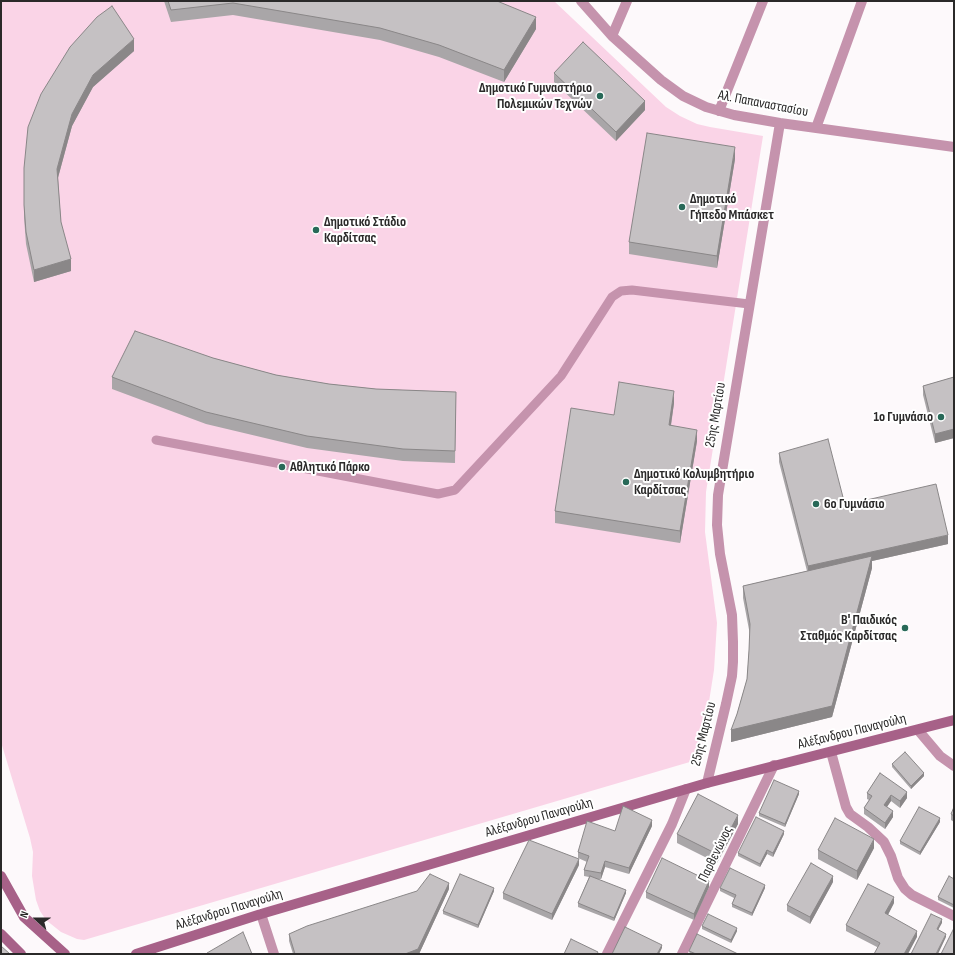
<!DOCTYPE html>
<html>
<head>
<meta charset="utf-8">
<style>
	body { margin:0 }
	#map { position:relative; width:955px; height:955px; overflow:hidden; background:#fdf9fb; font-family:"Sofia Sans Condensed",sans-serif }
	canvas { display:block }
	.frame { position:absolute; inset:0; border:2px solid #2a2929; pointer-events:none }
	.north { position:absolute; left:16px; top:899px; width:40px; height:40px; -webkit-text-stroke:3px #fff; paint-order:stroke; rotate:291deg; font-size:11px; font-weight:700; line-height:16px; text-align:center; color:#2a2929 }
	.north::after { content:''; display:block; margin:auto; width:14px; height:18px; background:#2a2929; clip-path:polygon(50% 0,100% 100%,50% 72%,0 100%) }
</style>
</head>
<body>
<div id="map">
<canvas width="955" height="955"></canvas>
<div class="frame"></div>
<div class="north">N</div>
</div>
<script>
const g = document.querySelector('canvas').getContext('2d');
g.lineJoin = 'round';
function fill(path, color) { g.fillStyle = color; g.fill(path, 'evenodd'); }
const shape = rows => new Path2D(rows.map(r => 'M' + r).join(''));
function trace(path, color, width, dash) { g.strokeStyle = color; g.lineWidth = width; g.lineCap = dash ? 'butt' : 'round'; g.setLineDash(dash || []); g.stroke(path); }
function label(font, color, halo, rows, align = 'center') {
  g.font = font + ' "Sofia Sans Condensed",sans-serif'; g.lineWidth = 4; g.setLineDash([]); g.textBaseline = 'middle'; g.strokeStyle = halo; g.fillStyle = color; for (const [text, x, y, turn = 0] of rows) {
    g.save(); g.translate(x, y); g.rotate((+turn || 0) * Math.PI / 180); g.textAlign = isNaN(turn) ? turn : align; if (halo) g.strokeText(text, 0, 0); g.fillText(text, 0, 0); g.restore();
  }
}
fill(shape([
	[1,1,554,1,666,107,680,116,697,124,710,127,763,136,706,492,705,532,717,623,714,670,700,759,84,940,77,939,61,932,46,920,40,911,36,900,32,876,33,852,30,838,1,742]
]), '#fad4e7');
trace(shape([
	[156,440,438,494,455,490,561,376,612,297,621,291,632,290,749,304]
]), '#c593ad', 9);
trace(shape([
	[581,1,612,36,661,80,683,96,706,107,734,115,780,123,954,147],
	[612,36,627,1],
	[719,111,763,1],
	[816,128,862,1],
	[918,730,940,756,954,766],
	[831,752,846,807,850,814,868,827,884,842,891,856,898,878,905,889,912,895,954,916],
	[707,783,726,704,732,676,733,662,733,642,732,615,720,554,717,525,718,495,780,123],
	[261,914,274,954],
	[607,954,672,824,686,789],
	[682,954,774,765]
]), '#c593ad', 10);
trace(shape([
	[1,876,24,917,65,954],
	[1,934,21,954],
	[136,954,261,914,707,783,954,720]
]), '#a76188', 10);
fill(shape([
	[164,1,497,1,536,29,504,82,439,57,380,40,233,15,171,22],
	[70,47,134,51,93,87,72,126,58,178,61,222,71,271,34,282,26,244,24,217,24,168],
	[554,73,645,110,616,141,554,82],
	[735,159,717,268,629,254,629,242],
	[213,358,276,375,329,384,376,389,456,392,455,463,403,461,307,448,206,424,112,389,112,377],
	[954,377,954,438,935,443,923,395,923,386],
	[674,403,671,426,697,441,680,543,555,523,555,511,614,415],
	[779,453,845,505,948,544,872,561,872,568,832,717,731,742,737,714,747,679,749,650,750,635,743,598,743,586,807,571,779,462],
	[892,764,924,776,911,789,892,767],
	[880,773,907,798,900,808,891,801,887,807,893,817,885,829,864,814,864,808,869,800,867,799,867,793],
	[799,794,785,827,759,816,759,813],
	[954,807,954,822,951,820,951,814],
	[940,822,920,855,900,844,900,841],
	[738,824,717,863,677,843,677,834],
	[652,826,629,874,605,867,601,879,597,879,626,893,614,921,578,907,578,903,589,877,584,876,584,870,587,862,578,858,578,852,615,831],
	[784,834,773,857,767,854,760,867,738,856,738,853],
	[874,848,857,880,818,859,818,850],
	[579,865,552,920,503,899,503,893],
	[954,879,954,908,938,900,938,897],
	[833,882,810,924,787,911,787,905],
	[709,887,694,920,646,898,646,892],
	[720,888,765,888,752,916,732,907,732,904,734,898,720,891],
	[449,889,419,954,293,954,289,941,289,934],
	[494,891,478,928,443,914,443,911],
	[894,903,888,915,917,937,877,947,846,931,846,925],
	[702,926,737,931,731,943,702,929],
	[689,951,738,954,690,954]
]), '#a9a6a8');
fill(shape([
	[536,17,536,29,504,82,504,70],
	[134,39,134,51,93,87,72,126,57,181,57,169,72,114,93,75],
	[645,101,645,110,616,141,616,132],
	[735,147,735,159,717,268,717,256],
	[71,259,71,271,34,282,34,270],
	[674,391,674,403,669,437,669,425],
	[954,429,954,438,935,443,935,434],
	[697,430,697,441,680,543,680,531],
	[948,535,948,544,872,561,872,568,832,717,731,742,731,730,808,576,808,566],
	[924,773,924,776,911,789,911,786],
	[799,791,799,794,785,827,785,824],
	[907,792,907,798,900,808,900,801],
	[891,795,891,801,884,811,884,805],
	[893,811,893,817,885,829,885,823],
	[738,815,738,824,717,863,717,854],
	[940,818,940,822,920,855,920,852],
	[652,820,652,826,629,874,629,868],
	[784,831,784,834,773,857,773,853],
	[874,839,874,848,857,880,857,871],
	[767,850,767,854,760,867,760,864],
	[579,859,579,865,552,920,552,914],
	[605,861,605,867,601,879,601,873],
	[833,876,833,882,810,924,810,917],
	[709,881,709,887,694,920,694,914],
	[449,883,449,889,419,954,405,954],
	[765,885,765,888,752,916,752,913],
	[494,888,494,891,478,928,478,925],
	[626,890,626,893,614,921,614,918],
	[894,897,894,903,885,920,885,913],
	[942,919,942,923,937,932,937,929],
	[737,928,737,931,731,943,731,940],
	[917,931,917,937,908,954,904,954],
	[946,934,946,937,938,954,936,954],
	[662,945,662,948,659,954,657,954]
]), '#8a8788');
const building = shape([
	[168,1,497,1,536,17,504,70,439,45,380,28,233,3,171,10,168,1],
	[112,6,134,39,93,75,72,114,57,169,61,222,71,259,34,270,26,232,24,205,24,168,28,127,41,94,70,47,97,17,112,6],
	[583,42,645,101,616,132,554,73,583,42],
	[647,133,735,147,717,256,629,242,647,133],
	[135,331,213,358,276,375,329,384,376,389,456,392,455,451,403,449,307,436,206,412,112,377,135,331],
	[954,377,954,429,935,434,923,386,954,377],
	[619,382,674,391,669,425,697,430,680,531,555,511,571,408,614,415,619,382],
	[828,439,845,505,936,484,948,535,808,566,779,453,828,439],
	[872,556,832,706,731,730,737,714,747,679,749,650,750,624,743,586,872,556],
	[905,752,924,773,911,786,892,764,905,752],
	[880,773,907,792,900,801,891,795,884,805,893,811,885,823,864,808,872,796,867,793,880,773],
	[774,780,799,791,785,824,759,813,774,780],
	[698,794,738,815,717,854,677,834,698,794],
	[623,806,652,820,629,868,605,861,601,873,584,870,589,856,578,852,587,821,615,831,623,806],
	[919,807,940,818,920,852,900,841,919,807],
	[954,807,954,816,951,814,954,807],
	[756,817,784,831,773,853,767,850,760,864,738,853,756,817],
	[835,818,874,839,857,871,818,850,835,818],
	[529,840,579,859,552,914,503,893,529,840],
	[662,858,709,881,694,914,646,892,662,858],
	[811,863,833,876,810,917,787,905,811,863],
	[730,868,765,885,752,913,732,904,736,895,720,888,730,868],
	[430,874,449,883,418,949,405,954,295,954,289,934,307,926,417,891,430,874],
	[460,874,494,888,478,925,443,911,460,874],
	[590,876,626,890,614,918,578,903,590,876],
	[949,876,954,879,954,905,938,897,949,876],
	[868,884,894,897,885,913,917,931,904,954,874,954,880,943,846,925,868,884],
	[708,914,737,928,731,940,702,926,708,914],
	[931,914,942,919,937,929,946,934,936,954,911,954,931,914],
	[625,927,662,945,657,954,612,954,625,927],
	[954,928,954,954,941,954,954,928],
	[243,932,252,954,208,954,207,953,243,932],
	[697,934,738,954,696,954,689,951,697,934],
	[571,939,598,952,597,954,564,954,571,939],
	[1,946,10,954,1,954,1,946]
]);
fill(building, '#c5c1c3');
trace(building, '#8a8788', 1);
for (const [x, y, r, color] of [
	[600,96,4,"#286958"],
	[682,207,4,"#286958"],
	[316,230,4,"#286958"],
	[941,417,4,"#286958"],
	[282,467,4,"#286958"],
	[626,482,4,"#286958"],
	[816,504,4,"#286958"],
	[905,628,4,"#286958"]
]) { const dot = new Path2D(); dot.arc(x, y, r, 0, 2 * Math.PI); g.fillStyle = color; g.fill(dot); trace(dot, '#fff', 1.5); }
label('bold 14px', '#2a2929', '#fff', [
	["Δημοτικό Γυμναστήριο",592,88,"right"],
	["Πολεμικών Τεχνών",592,104,"right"],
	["Δημοτικό",690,199],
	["Γήπεδο Μπάσκετ",690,215],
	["Δημοτικό Στάδιο",324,222],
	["Καρδίτσας",324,238],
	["1ο Γυμνάσιο",933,417,"right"],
	["Αθλητικό Πάρκο",290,467],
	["Δημοτικό Κολυμβητήριο",634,474],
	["Καρδίτσας",634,490],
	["6ο Γυμνάσιο",824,504],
	["Β' Παιδικός",897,620,"right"],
	["Σταθμός Καρδίτσας",897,636,"right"]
], 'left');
label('14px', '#2a2929', '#fff', [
	["Αλ. Παπαναστασίου",763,104,11],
	["25ης Μαρτίου",716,415,-80],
	["Αλέξανδρου Παναγούλη",852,732,-14],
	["25ης Μαρτίου",704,734,-76],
	["Αλέξανδρου Παναγούλη",539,818,-16],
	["Παρθενώνος",716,854,-64],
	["Αλέξανδρου Παναγούλη",229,910,-17]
]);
</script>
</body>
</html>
